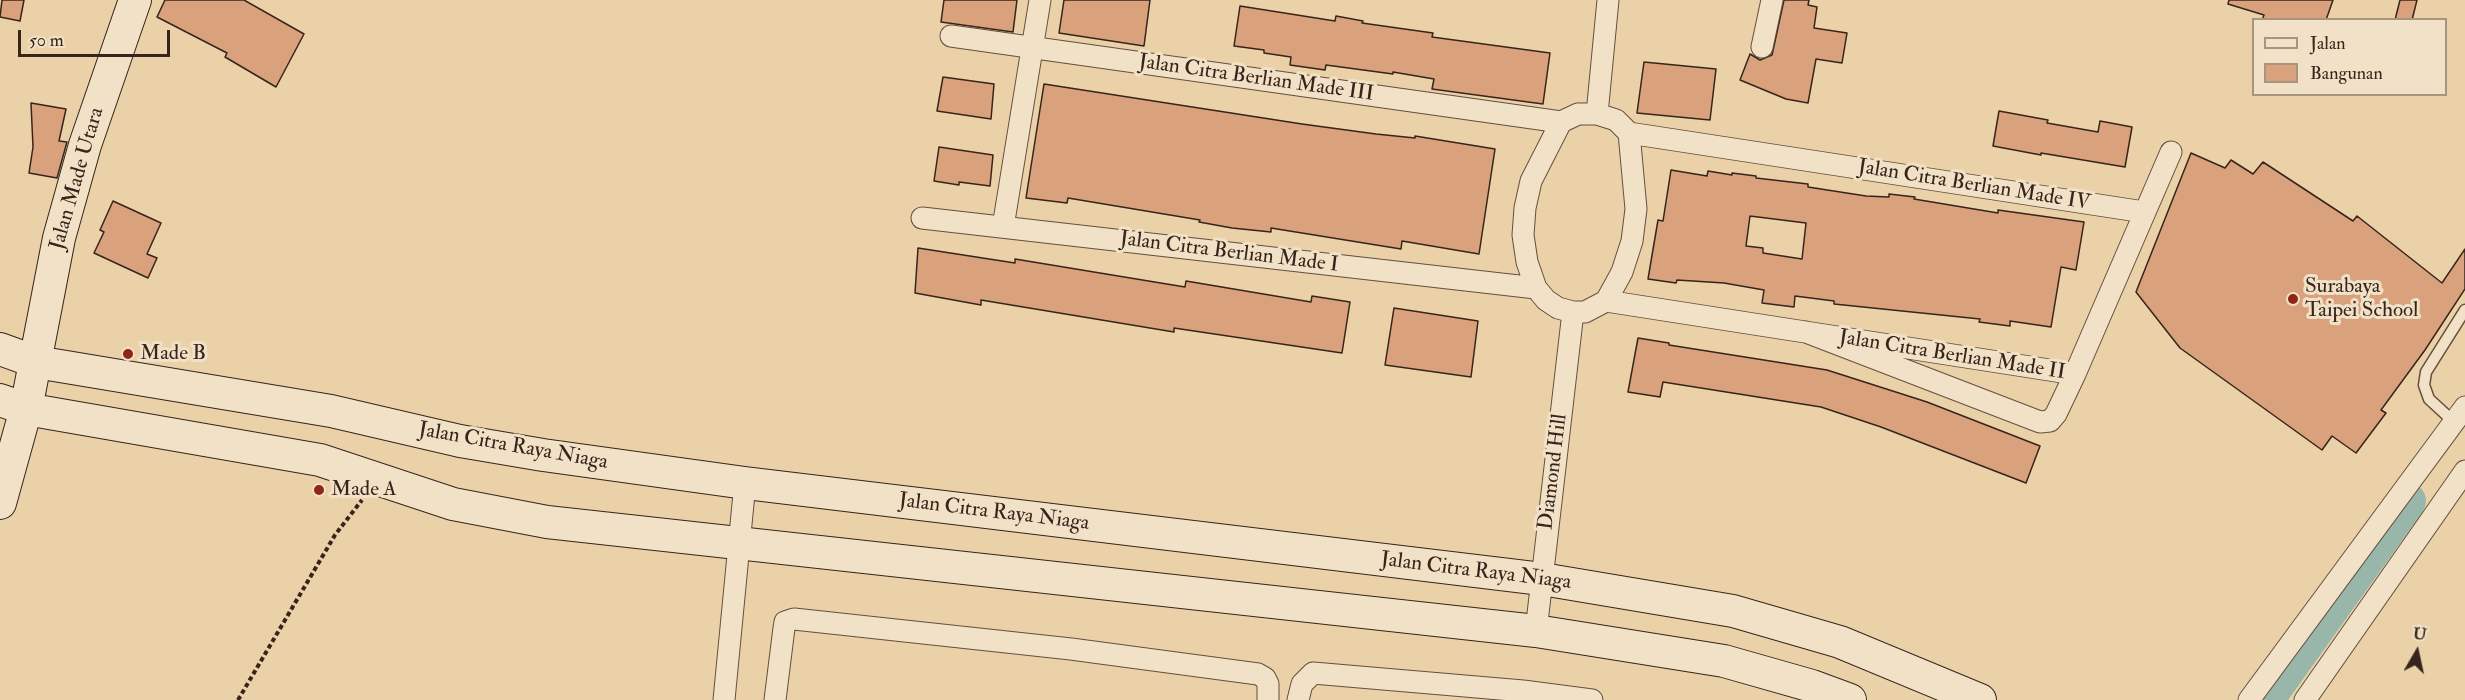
<!DOCTYPE html>
<html>
<head>
<meta charset="utf-8">
<style>
	body { margin:0 }
	#map { position:relative; width:2465px; height:700px; overflow:hidden; background:#ead1a7; font-family:"IM FELL Double Pica",serif }
	canvas { display:block }
	.legend { position:absolute; left:2252px; top:18px; width:195px; height:78px; box-sizing:border-box; background:#f1e1c6; border:2px solid #a79582; margin:0; padding:8px 10px; list-style:none; font-size:18px; color:#37241c }
	.legend li { display:flex; align-items:center; gap:12px; height:30px }
	.legend b { width:30px; border:2px solid #a79582 }
	.north { position:absolute; left:2387px; top:622px; width:60px; height:60px; -webkit-text-stroke:4px #f1e1c6; paint-order:stroke; rotate:9deg; font-size:16px; font-weight:700; line-height:24px; text-align:center; color:#37241c }
	.north::after { content:''; display:block; margin:auto; width:21px; height:27px; background:#37241c; clip-path:polygon(50% 0,100% 100%,50% 72%,0 100%) }
	.scale { position:absolute; left:18px; top:30px; width:152px; height:27px; box-sizing:border-box; border:3px solid #37241c; border-top:0; padding-left:8px; font-size:18px; line-height:21px; white-space:nowrap; color:#37241c; -webkit-text-stroke:4px #f1e1c6; paint-order:stroke }
</style>
</head>
<body>
<div id="map">
<canvas width="2465" height="700"></canvas>
<ul class="legend">
<li><b style="height:8px;background:#f1e1c6"></b>Jalan</li>
<li><b style="height:16px;background:#d9a27d"></b>Bangunan</li>
</ul>
<div class="north">U</div>
<div class="scale">50 m</div>
</div>
<script>
const g = document.querySelector('canvas').getContext('2d');
g.lineJoin = 'round';
const shape = rows => new Path2D(rows.map(r => 'M' + r).join(''));
function trace(path, color, width, dash) { g.strokeStyle = color; g.lineWidth = width; g.lineCap = dash ? 'butt' : 'round'; g.setLineDash(dash || []); g.stroke(path); }
function fill(path, color) { g.fillStyle = color; g.fill(path, 'evenodd'); }
function label(font, color, halo, rows, align = 'center') {
  g.font = font + ' "IM FELL Double Pica",serif'; g.lineWidth = 6; g.setLineDash([]); g.textBaseline = 'middle'; g.strokeStyle = halo; g.fillStyle = color; for (const [text, x, y, turn = 0] of rows) {
    g.save(); g.translate(x, y); g.rotate((+turn || 0) * Math.PI / 180); g.textAlign = isNaN(turn) ? turn : align; if (halo) g.strokeText(text, 0, 0); g.fillText(text, 0, 0); g.restore();
  }
}
trace(shape([
	[2266,700,2408,501]
]), '#98b7aa', 36);
const building = shape([
	[2,0,24,0,20,21,0,17,2,0],
	[165,0,244,0,304,34,276,87,225,57,227,53,157,17,165,0],
	[944,0,1017,0,1013,32,941,22,944,0],
	[1064,0,1150,0,1144,46,1059,33,1064,0],
	[1784,0,1809,0,1808,5,1817,7,1814,28,1847,33,1842,63,1816,59,1808,103,1786,99,1740,80,1750,54,1760,60,1772,55,1784,0],
	[2229,0,2333,0,2326,20,2262,20,2264,15,2228,4,2229,0],
	[2400,0,2417,0,2412,20,2395,20,2400,0],
	[1240,6,1335,21,1336,16,1363,21,1362,23,1433,33,1432,37,1550,53,1543,104,1432,89,1434,79,1393,72,1393,74,1326,65,1325,70,1290,65,1291,57,1264,53,1264,50,1234,46,1240,6],
	[1644,62,1716,69,1710,120,1637,113,1644,62],
	[943,77,994,84,991,119,937,111,943,77],
	[1044,84,1302,124,1376,134,1415,138,1415,136,1495,149,1479,254,1402,241,1401,249,1271,228,1271,232,1232,228,1199,222,1200,220,1068,198,1067,203,1026,198,1044,84],
	[31,103,66,109,59,141,67,142,57,178,29,173,33,147,31,103],
	[1999,111,2048,120,2047,123,2098,132,2100,121,2132,127,2125,167,2041,153,2041,155,1993,146,1999,111],
	[939,147,993,155,990,186,959,182,959,185,934,181,939,147],
	[2191,153,2225,168,2231,160,2253,174,2263,162,2353,221,2357,216,2442,283,2465,249,2465,289,2425,350,2381,410,2386,413,2356,453,2332,436,2322,450,2180,348,2136,292,2191,153],
	[1671,170,1707,176,1708,171,1732,175,1732,173,1756,176,1756,178,1808,184,1808,187,1866,196,1889,197,1889,194,1915,197,1914,199,1998,213,1998,210,2084,222,2076,270,2061,267,2051,327,2010,321,2010,326,1979,322,1980,319,1834,304,1834,301,1795,296,1794,307,1762,303,1764,290,1724,283,1677,280,1676,283,1648,279,1658,220,1663,221,1671,170],
	[1750,216,1806,223,1802,259,1763,253,1763,248,1746,246,1750,216],
	[113,201,161,223,147,254,157,258,148,278,94,253,104,232,100,230,113,201],
	[918,248,1015,263,1015,259,1185,287,1186,281,1311,302,1312,296,1350,302,1342,353,1174,328,1174,332,981,300,981,305,915,293,918,248],
	[1394,308,1478,321,1471,377,1385,365,1394,308],
	[1638,338,1669,343,1669,345,1827,370,1927,402,2040,446,2026,483,1881,427,1821,407,1663,382,1660,397,1628,392,1638,338]
]);
fill(building, '#d9a27d');
trace(building, '#37241c', 1.5);
const lane = shape([
	[2454,422,2429,399,2424,385,2426,372,2465,310]
]);
const street = shape([
	[951,36,1561,122],
	[1762,47,1772,0],
	[1578,114,1597,114,1616,120,1629,133,1636,209,1632,241,1622,272,1606,301,1585,312,1573,312,1558,308,1546,300,1536,288,1527,262,1523,235,1525,208,1531,181,1561,122,1578,114],
	[1597,114,1608,0],
	[1629,133,2144,212],
	[922,218,1536,288],
	[1003,227,1040,0],
	[1606,301,2075,374],
	[1806,332,2040,422,2050,421,2056,414,2075,374,2171,152],
	[1536,631,1573,312],
	[724,700,745,483],
	[775,700,784,628,785,622,794,619,1071,649,1258,674,1265,678,1268,684,1268,700],
	[1298,700,1302,684,1313,673,1523,691,1592,700],
	[2249,700,2465,407],
	[2305,700,2465,471]
]);
const secondary = shape([
	[0,349,36,362,331,411,460,441,543,455,745,483,1542,579,1733,611,1840,642,1980,700],
	[0,400,26,409,320,460,453,504,547,522,1536,631,1724,661,1812,686,1850,700],
	[0,503,26,409,59,238,85,145,135,0]
]);
trace(lane, '#644f3f', 13);
trace(street, '#644f3f', 23);
trace(secondary, '#37241c', 34);
trace(shape([
	[238,700,335,535,362,500]
]), '#37241c', 4, [4.5, 3]);
trace(lane, '#f1e1c6', 10);
trace(street, '#f1e1c6', 21);
trace(secondary, '#f1e1c6', 32);
for (const [x, y, r, color] of [
	[2293,299,6,"#8f2418"],
	[128,354,6,"#8f2418"],
	[319,490,6,"#8f2418"]
]) { const dot = new Path2D(); dot.arc(x, y, r, 0, 2 * Math.PI); g.fillStyle = color; g.fill(dot); trace(dot, '#f1e1c6', 2); }
label('21px', '#37241c', '#f1e1c6', [
	["Jalan Citra Berlian Made III",1256,79,8],
	["Jalan Made Utara",78,179,-74],
	["Jalan Citra Berlian Made IV",1974,186,9],
	["Jalan Citra Berlian Made I",1229,253,7],
	["Jalan Citra Berlian Made II",1952,356,9],
	["Jalan Citra Raya Niaga",513,447,10],
	["Diamond Hill",1554,472,-83],
	["Jalan Citra Raya Niaga",994,513,7],
	["Jalan Citra Raya Niaga",1476,572,7]
]);
label('21px', '#37241c', '#f1e1c6', [
	["Surabaya",2305,287],
	["Taipei School",2305,311],
	["Made B",140,354],
	["Made A",331,490]
], 'left');
</script>
</body>
</html>
